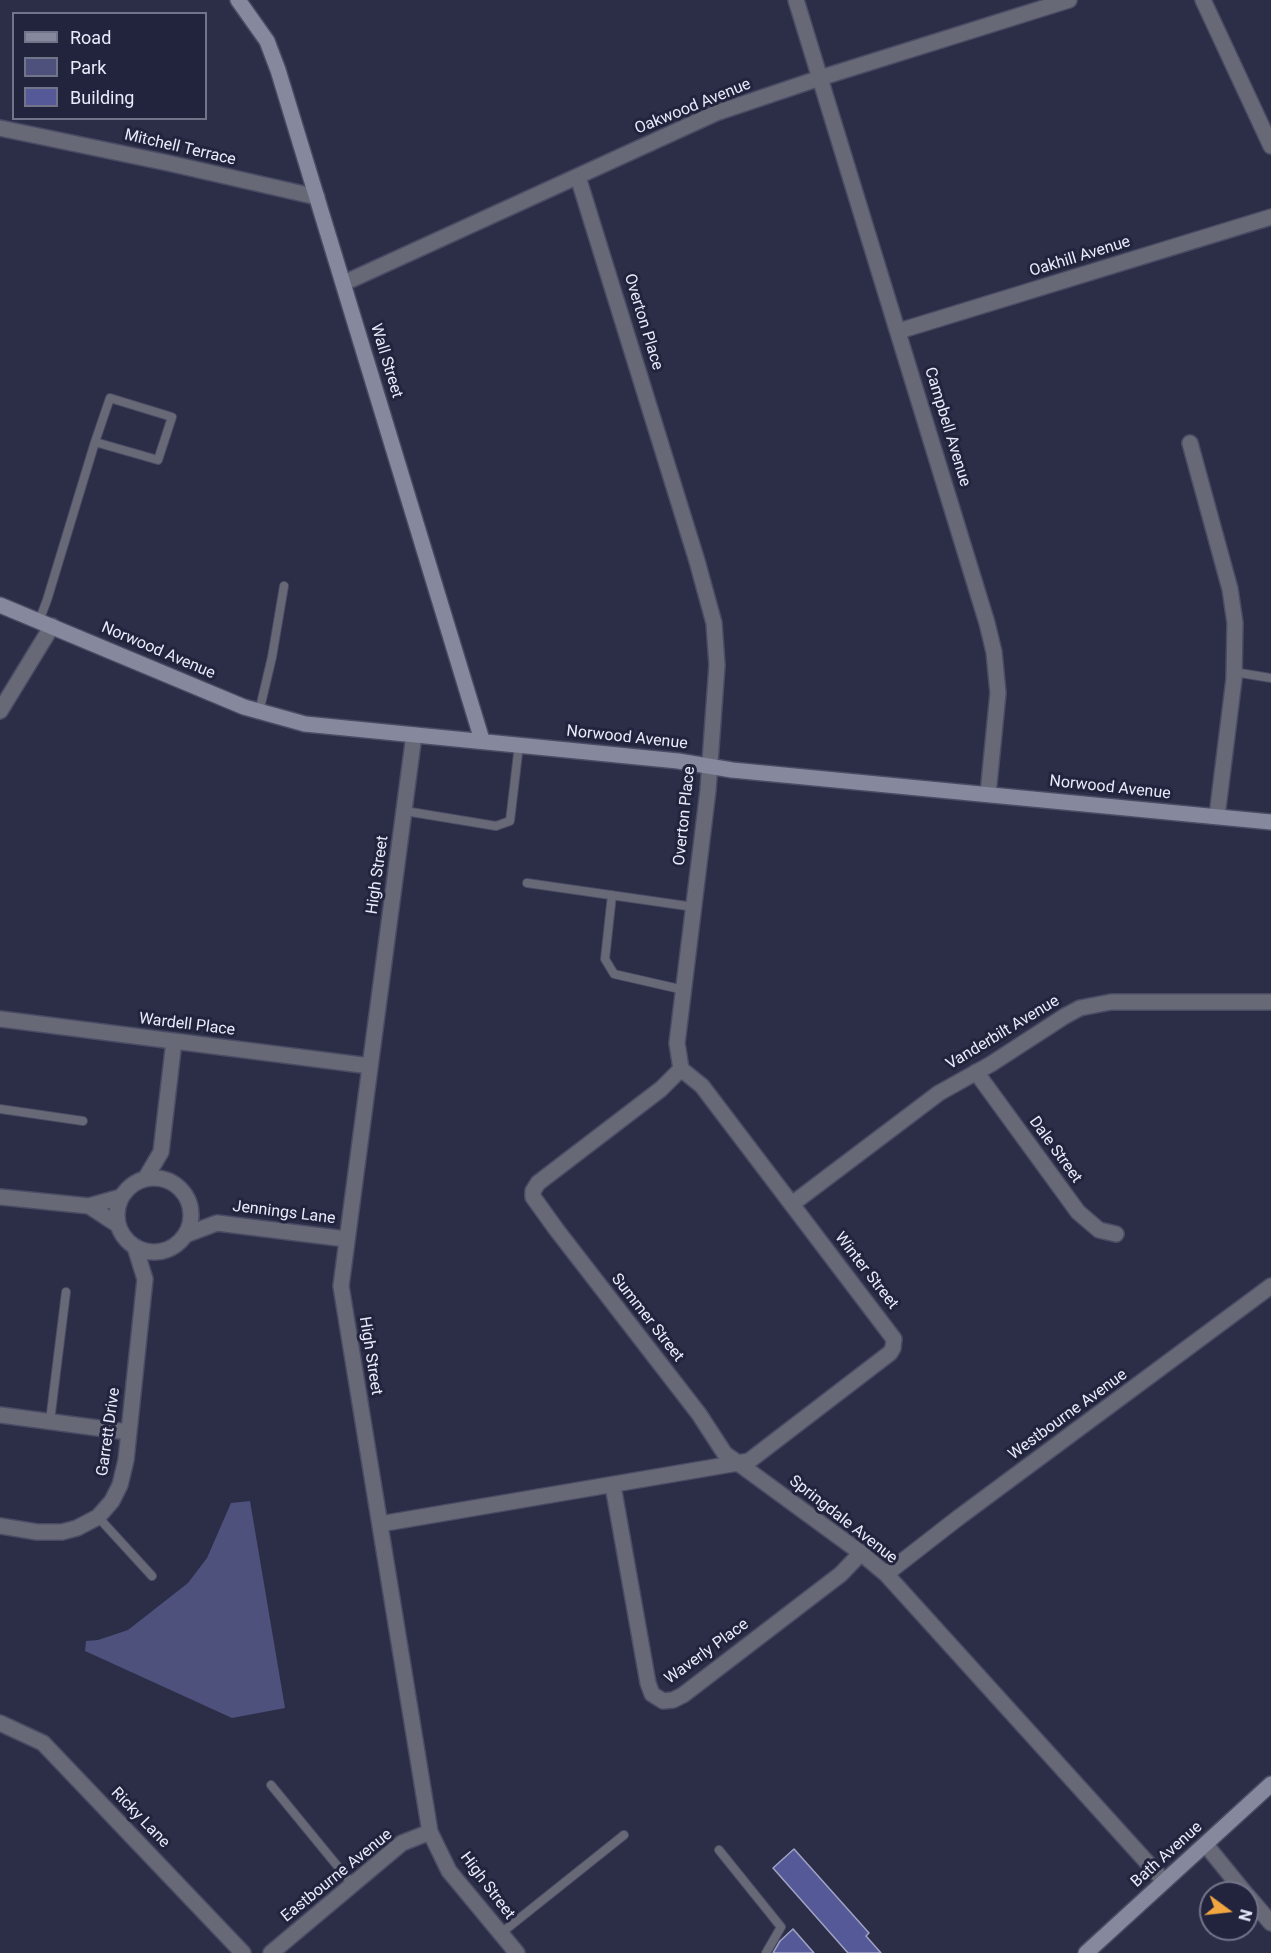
<!DOCTYPE html>
<html>
<head>
<meta charset="utf-8">
<style>
	body { margin:0 }
	#map { position:relative; width:1271px; height:1953px; overflow:hidden; background:#2c2e48; font-family:Roboto,sans-serif }
	canvas { display:block }
	.legend { position:absolute; left:12px; top:12px; width:195px; height:108px; box-sizing:border-box; background:#22243d; border:2px solid #727489; margin:0; padding:8px 10px; list-style:none; font-size:18px; color:#e9ebfc }
	.legend li { display:flex; align-items:center; gap:12px; height:30px }
	.legend b { width:30px; border:2px solid #727489 }
	.north { position:absolute; left:1199px; top:1881px; width:60px; height:60px; box-sizing:border-box; background:#22243d; border:2px solid #727489; border-radius:50%; rotate:105deg; font-size:16px; font-weight:700; line-height:24px; text-align:center; color:#e9ebfc }
	.north::after { content:''; display:block; margin:auto; width:21px; height:27px; background:#f1a640; clip-path:polygon(50% 0,100% 100%,50% 72%,0 100%) }
</style>
</head>
<body>
<div id="map">
<canvas width="1271" height="1953"></canvas>
<ul class="legend">
<li><b style="height:8px;background:#86899e"></b>Road</li>
<li><b style="height:16px;background:#4e517b"></b>Park</li>
<li><b style="height:16px;background:#565997"></b>Building</li>
</ul>
<div class="north">N</div>
</div>
<script>
const g = document.querySelector('canvas').getContext('2d');
g.lineJoin = 'round';
function fill(path, color) { g.fillStyle = color; g.fill(path, 'evenodd'); }
const shape = rows => new Path2D(rows.map(r => 'M' + r).join(''));
function trace(path, color, width, dash) { g.strokeStyle = color; g.lineWidth = width; g.lineCap = dash ? 'butt' : 'round'; g.setLineDash(dash || []); g.stroke(path); }
function label(font, color, halo, rows, align = 'center') {
  g.font = font + ' Roboto,sans-serif'; g.lineWidth = 6; g.setLineDash([]); g.textBaseline = 'middle'; g.strokeStyle = halo; g.fillStyle = color; for (const [text, x, y, turn = 0] of rows) {
    g.save(); g.translate(x, y); g.rotate((+turn || 0) * Math.PI / 180); g.textAlign = isNaN(turn) ? turn : align; if (halo) g.strokeText(text, 0, 0); g.fillText(text, 0, 0); g.restore();
  }
}
fill(shape([
	[250,1501,285,1708,232,1718,85,1651,86,1641,98,1640,128,1630,188,1583,207,1558,231,1503]
]), '#4e517b');
const building = shape([
	[794,1849,869,1933,866,1936,881,1953,848,1953,773,1868,794,1849],
	[793,1929,814,1953,773,1953,780,1941,793,1929]
]);
fill(building, '#565997');
trace(building, '#a0a3c3', 1.5);
const lane = shape([
	[39,621,47,600,95,442,110,398,172,417,158,460,95,442],
	[1234,672,1271,678],
	[259,712,272,657,284,586],
	[405,811,496,826,510,821,519,745],
	[527,883,694,907],
	[612,895,605,959,614,974,684,990],
	[0,1109,83,1121],
	[50,1421,66,1292],
	[98,1517,152,1576],
	[271,1785,353,1885],
	[719,1850,781,1927,766,1953],
	[500,1934,624,1835]
]);
const street = shape([
	[796,0,987,623,994,652,998,693,988,794],
	[1203,0,1271,146],
	[0,128,168,163,317,197],
	[578,177,697,561,714,623,717,665,708,790,677,1043,681,1069,661,1089,538,1183,533,1191,533,1197,556,1229,699,1414,725,1454,738,1463,749,1461,890,1353,893,1348,894,1339,702,1086,681,1069],
	[344,283,716,113,820,78,1069,0],
	[899,331,1271,217],
	[1190,443,1230,589,1235,623,1234,679,1217,816],
	[0,711,52,626],
	[414,735,341,1286,430,1832,449,1871,517,1953],
	[0,1019,370,1066],
	[976,1072,1078,1212,1099,1230,1116,1234],
	'117 1215a37 37 0 1 1 74 0a37 37 0 1 1-74 0Z',
	[145,1179,161,1152,174,1041],
	[0,1197,89,1206,121,1197],
	[792,1204,939,1093,991,1064,1065,1016,1080,1008,1111,1002,1271,1002],
	[89,1206,118,1225],
	[185,1235,217,1223,346,1239],
	[0,1415,128,1432],
	[613,1486,648,1683,652,1694,663,1701,673,1700,683,1695,841,1574,861,1553],
	[380,1524,738,1463,861,1553,886,1574,1164,1881],
	[0,1526,37,1532,62,1532,77,1528,98,1517,112,1501,120,1485,126,1460,145,1279,135,1247],
	[886,1574,958,1518,1271,1286],
	[0,1723,43,1743,243,1953],
	[1206,1845,1245,1893],
	[1247,1895,1271,1923],
	[271,1953,402,1843,430,1832]
]);
const secondary = shape([
	[238,0,267,41,278,70,482,740],
	[0,605,244,707,305,724,678,761,732,770,1271,822],
	[1086,1953,1271,1784]
]);
trace(lane, '#4a4c65', 10);
trace(street, '#4a4c65', 18);
trace(secondary, '#4a4c65', 18);
trace(lane, '#686977', 8);
trace(street, '#686977', 15);
trace(secondary, '#86899e', 15);
label('16px', '#e9ebfc', '#22243d', [
	["Oakwood Avenue",693,107,-22],
	["Mitchell Terrace",180,148,13],
	["Oakhill Avenue",1080,257,-17],
	["Overton Place",643,322,73],
	["Wall Street",386,361,73],
	["Campbell Avenue",947,427,73],
	["Norwood Avenue",158,651,23],
	["Norwood Avenue",627,738,6],
	["Norwood Avenue",1110,788,6],
	["Overton Place",685,816,-84],
	["High Street",378,875,-82],
	["Wardell Place",187,1025,7],
	["Vanderbilt Avenue",1003,1033,-31],
	["Dale Street",1055,1150,54],
	["Jennings Lane",284,1213,7],
	["Winter Street",866,1271,52],
	["Summer Street",647,1318,52],
	["High Street",370,1356,81],
	["Westbourne Avenue",1068,1415,-36],
	["Garrett Drive",109,1432,-82],
	["Springdale Avenue",843,1520,38],
	["Waverly Place",707,1652,-36],
	["Ricky Lane",140,1818,46],
	["Bath Avenue",1167,1855,-42],
	["Eastbourne Avenue",337,1876,-39],
	["High Street",487,1886,53]
]);
</script>
</body>
</html>
